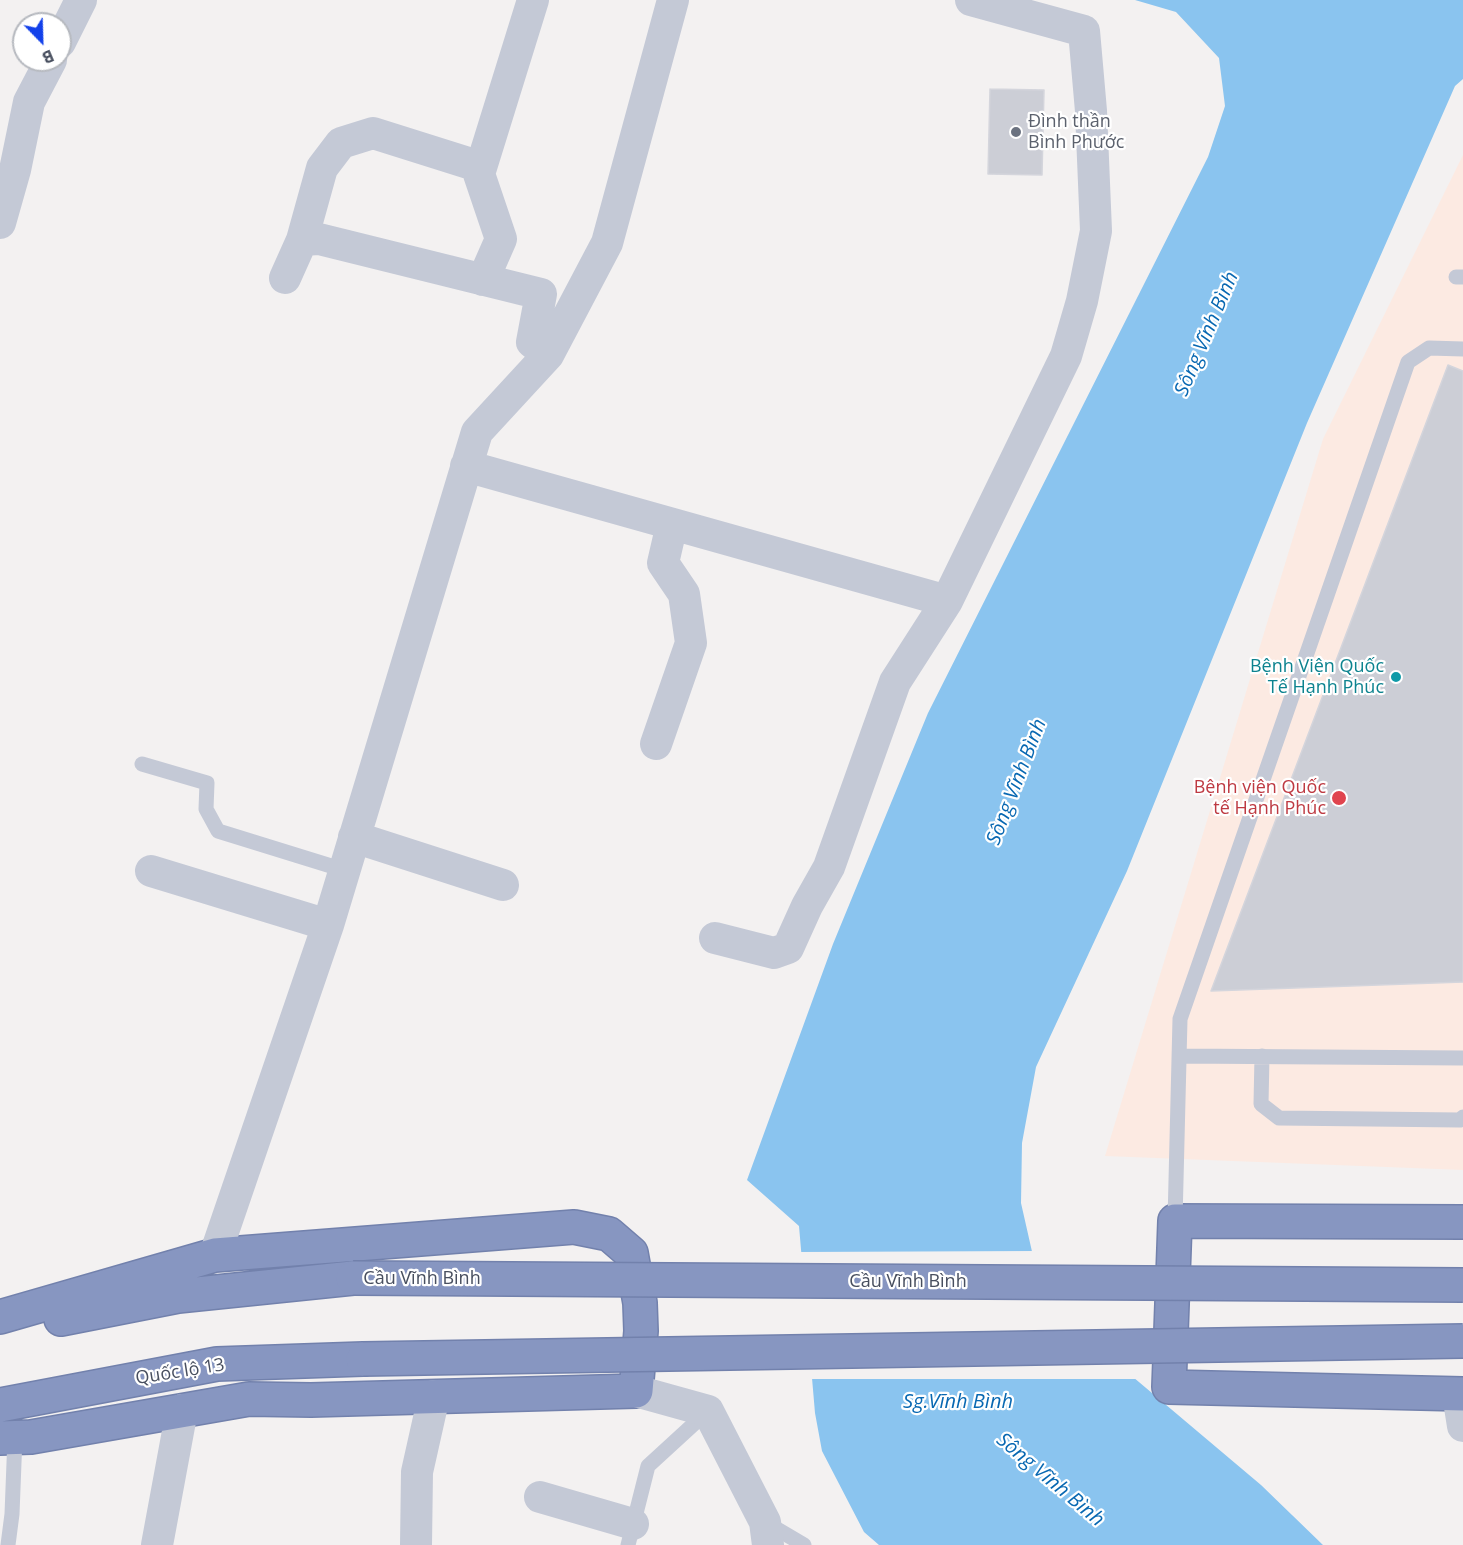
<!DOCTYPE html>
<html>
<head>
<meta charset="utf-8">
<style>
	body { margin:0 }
	#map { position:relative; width:1463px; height:1545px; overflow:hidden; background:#f3f1f1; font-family:"Open Sans",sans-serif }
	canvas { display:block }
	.north { position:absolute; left:12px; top:12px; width:60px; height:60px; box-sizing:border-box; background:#fff; border:2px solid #b6b9bf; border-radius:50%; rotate:157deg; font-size:16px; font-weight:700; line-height:24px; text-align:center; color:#484f5f }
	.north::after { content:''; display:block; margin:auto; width:21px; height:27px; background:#1341ea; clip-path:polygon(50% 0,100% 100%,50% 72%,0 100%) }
</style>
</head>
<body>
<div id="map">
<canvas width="1463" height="1545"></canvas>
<div class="north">B</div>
</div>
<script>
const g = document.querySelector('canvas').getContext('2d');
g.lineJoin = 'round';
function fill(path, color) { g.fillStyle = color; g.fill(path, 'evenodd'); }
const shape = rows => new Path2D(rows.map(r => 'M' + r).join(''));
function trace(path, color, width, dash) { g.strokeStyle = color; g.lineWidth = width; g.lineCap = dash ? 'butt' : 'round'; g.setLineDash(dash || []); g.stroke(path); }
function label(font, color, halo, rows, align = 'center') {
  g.font = font + ' "Open Sans",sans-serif'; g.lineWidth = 4.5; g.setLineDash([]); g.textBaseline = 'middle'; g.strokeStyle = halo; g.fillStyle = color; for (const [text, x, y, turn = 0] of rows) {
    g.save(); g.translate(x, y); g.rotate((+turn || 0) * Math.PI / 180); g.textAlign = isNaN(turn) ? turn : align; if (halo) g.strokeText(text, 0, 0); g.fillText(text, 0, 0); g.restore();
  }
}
fill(shape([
	[1463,155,1463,1170,1105,1156,1323,439]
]), '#fceae2');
fill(shape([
	[1135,0,1463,0,1463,79,1455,86,1307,423,1127,871,1036,1067,1022,1143,1021,1203,1033,1256,1058,1302,1101,1350,1261,1485,1323,1545,879,1545,864,1532,822,1451,815,1413,799,1226,747,1180,833,944,928,713,1208,157,1225,106,1219,58,1176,12]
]), '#8ac4ef');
fill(shape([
	[1035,1251,1061,1300,1103,1348,1139,1379,809,1379,799,1252]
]), '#f3f1f1');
const building = shape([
	[990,89,1044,90,1042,175,988,174,990,89],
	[1448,365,1463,371,1463,982,1211,991,1448,365]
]);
fill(building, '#ccced6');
trace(building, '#d4d5dc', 1.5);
const highway = shape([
	[1463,1222,1175,1221,1169,1387,1463,1394],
	[0,1317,215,1255,574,1227,609,1234,631,1253,640,1303,641,1331,636,1391,311,1400,249,1399,31,1437,0,1438],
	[61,1319,178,1296,353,1278],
	[0,1405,217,1364,363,1359]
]);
trace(highway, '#7281ac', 36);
trace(shape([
	[1456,277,1463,277],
	[142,764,207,783,206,809,218,831,344,870],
	[1180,1056,1463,1058],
	[1262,1056,1261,1104,1279,1118,1460,1120,1463,1117],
	[1175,1221,1180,1019,1408,362,1429,348,1463,349],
	[765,1522,804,1545],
	[8,1545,12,1514,15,1437],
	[628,1545,648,1466,708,1411]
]), '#c4c9d6', 15);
trace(shape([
	[60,42,81,0],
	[0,223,15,170,29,102,51,60],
	[302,240,319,239,541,294,532,342,548,355],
	[285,278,302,240,322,168,341,143,373,133,481,167],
	[483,280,501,239,479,174,533,0],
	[466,466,947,601],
	[656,744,691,643,684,594,663,563,672,524],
	[354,837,503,885],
	[151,871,328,925],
	[715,938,774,953,788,948,807,906,829,867,895,682,947,601,1066,356,1082,301,1096,231,1091,111,1084,31,971,0],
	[215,1255,328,925,477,432,548,355,607,243,673,0],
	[636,1391,708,1411,765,1522,768,1545],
	[1458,1394,1463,1426],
	[540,1497,633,1524],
	[157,1545,182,1410],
	[416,1545,417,1472,434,1396]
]), '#c4c9d6', 32);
trace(highway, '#8796c1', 33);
const highwayBridge = shape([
	[353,1278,1463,1285],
	[363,1359,1463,1341]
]);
trace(highwayBridge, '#7281ac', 36, []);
trace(highwayBridge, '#8796c1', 33);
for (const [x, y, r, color] of [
	[1016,132,6,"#6b7280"],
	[1396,677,6,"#0f9aa8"],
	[1339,798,8,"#e0444e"]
]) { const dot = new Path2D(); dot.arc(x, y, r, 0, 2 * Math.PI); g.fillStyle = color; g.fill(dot); trace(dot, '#fff', 2); }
label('18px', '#5b616d', '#fff', [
	["Đình thần",1028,122],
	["Bình Phước",1028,143]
], 'left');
label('18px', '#0d838f', '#fff', [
	["Bệnh Viện Quốc",1384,667],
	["Tế Hạnh Phúc",1384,688]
], 'right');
label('18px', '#be3a42', '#fff', [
	["Bệnh viện Quốc",1326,788],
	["tế Hạnh Phúc",1326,809]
], 'right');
label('18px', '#484f5f', '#fff', [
	["Cầu Vĩnh Bình",422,1279],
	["Cầu Vĩnh Bình",908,1282],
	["Quốc lộ 13",180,1372,-9]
]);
label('italic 20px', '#0868b2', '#fff', [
	["Sông Vĩnh Bình",1207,334,-67],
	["Sông Vĩnh Bình",1017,782,-69],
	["Sg.Vĩnh Bình",958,1402],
	["Sông Vĩnh Bình",1050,1480,40]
]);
</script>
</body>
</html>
